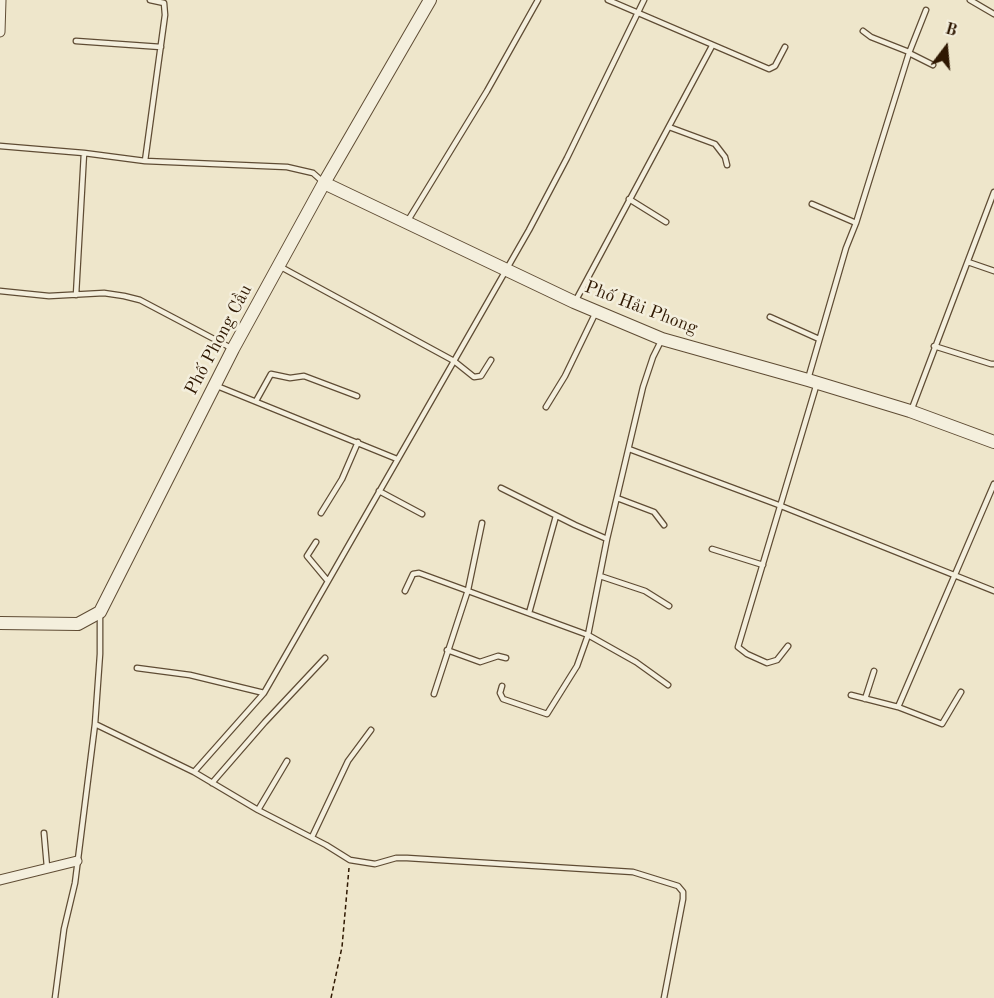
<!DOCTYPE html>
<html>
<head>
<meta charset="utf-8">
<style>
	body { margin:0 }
	#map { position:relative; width:994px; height:998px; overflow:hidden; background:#eee6cb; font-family:"Old Standard TT",serif }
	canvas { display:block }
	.north { position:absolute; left:916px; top:18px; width:60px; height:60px; -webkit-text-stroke:4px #f4efdd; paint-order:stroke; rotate:16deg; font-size:16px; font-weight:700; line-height:24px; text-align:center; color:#2f1802 }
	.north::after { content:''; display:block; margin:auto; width:21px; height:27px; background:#2f1802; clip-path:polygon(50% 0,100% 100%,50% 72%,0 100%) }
</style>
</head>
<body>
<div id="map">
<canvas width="994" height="998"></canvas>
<div class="north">B</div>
</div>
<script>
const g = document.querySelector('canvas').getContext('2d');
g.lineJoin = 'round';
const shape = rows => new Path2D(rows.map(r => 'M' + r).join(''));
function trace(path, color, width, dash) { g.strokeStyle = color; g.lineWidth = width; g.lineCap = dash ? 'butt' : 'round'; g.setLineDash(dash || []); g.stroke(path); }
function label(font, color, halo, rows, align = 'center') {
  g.font = font + ' "Old Standard TT",serif'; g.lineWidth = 5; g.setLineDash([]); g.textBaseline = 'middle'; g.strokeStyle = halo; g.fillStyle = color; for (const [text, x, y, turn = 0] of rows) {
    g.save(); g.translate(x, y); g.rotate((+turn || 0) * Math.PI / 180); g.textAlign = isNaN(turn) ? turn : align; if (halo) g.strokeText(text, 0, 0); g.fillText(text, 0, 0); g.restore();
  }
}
const service = shape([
	[608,0,769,69,775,66,785,47],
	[970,0,994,14],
	[863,31,871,37,909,52],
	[76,41,161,47],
	[909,53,933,65],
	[669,127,715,144,725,157,727,165],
	[0,146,84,153,145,161,287,167,313,173,323,182],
	[145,161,165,15,164,3,150,0],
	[629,199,666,222],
	[812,204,856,223],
	[407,222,487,91,538,0],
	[968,262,994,271],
	[279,266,454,361,474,377,481,376,491,360],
	[0,291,49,296,104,293,124,296,140,300,233,349],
	[76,295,84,153],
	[576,300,712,46],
	[770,317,819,339],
	[934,346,991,364,994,364],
	[808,379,846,248,856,223,909,53,926,10],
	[217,386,397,459],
	[256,401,271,374,290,378,304,376,357,396],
	[546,407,565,376,595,314],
	[911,411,994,192],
	[629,449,776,504,994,591],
	[501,488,575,525,607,539],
	[379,491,422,514],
	[617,498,654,512,664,525],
	[321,513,342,479,358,442],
	[316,542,307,556,327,580],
	[712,549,763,565],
	[600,576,645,591,669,606],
	[405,591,413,574,419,573,588,635,636,662,668,685],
	[529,613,556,516],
	[100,615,100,654,95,724,194,772,258,810,326,845,350,860,375,864,396,858,407,858,633,872,678,886,683,892,683,899,664,998],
	[788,646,777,660,767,663,747,654,738,647,817,383],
	[447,650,480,662,498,656,506,658],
	[137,668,190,675,264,693],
	[502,686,500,693,503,699,547,714,577,666,588,635,607,539,643,387,653,357,661,341],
	[961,692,942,724,898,707,994,484],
	[434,694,468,590,482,523],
	[851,695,898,707],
	[865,699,874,671],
	[194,772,264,693,529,230,567,158,644,0],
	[212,783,265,722,325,658],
	[258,810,287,761],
	[44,833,47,867],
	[312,837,348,761,371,730],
	[55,998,64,929,75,883,95,724]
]);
const minor = shape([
	[0,32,1,0],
	[0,880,77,861]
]);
const tertiary = shape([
	[324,183,574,302,662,339,808,380,910,411,994,442],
	[0,623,78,624,100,612,233,349,324,183,430,0]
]);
trace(service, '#5f4c34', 7);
trace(minor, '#5f4c34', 11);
trace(tertiary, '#5f4c34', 14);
trace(shape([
	[331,998,342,947,349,868]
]), '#2f1802', 1.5, [4.5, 3]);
trace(service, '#f4efdd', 4.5);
trace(minor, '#f4efdd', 9);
trace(tertiary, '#f4efdd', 12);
label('18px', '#2f1802', '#f4efdd', [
	["Phố Hải Phong",641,308,21],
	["Phố Phong Cầu",219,340,-62]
]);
</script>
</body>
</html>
